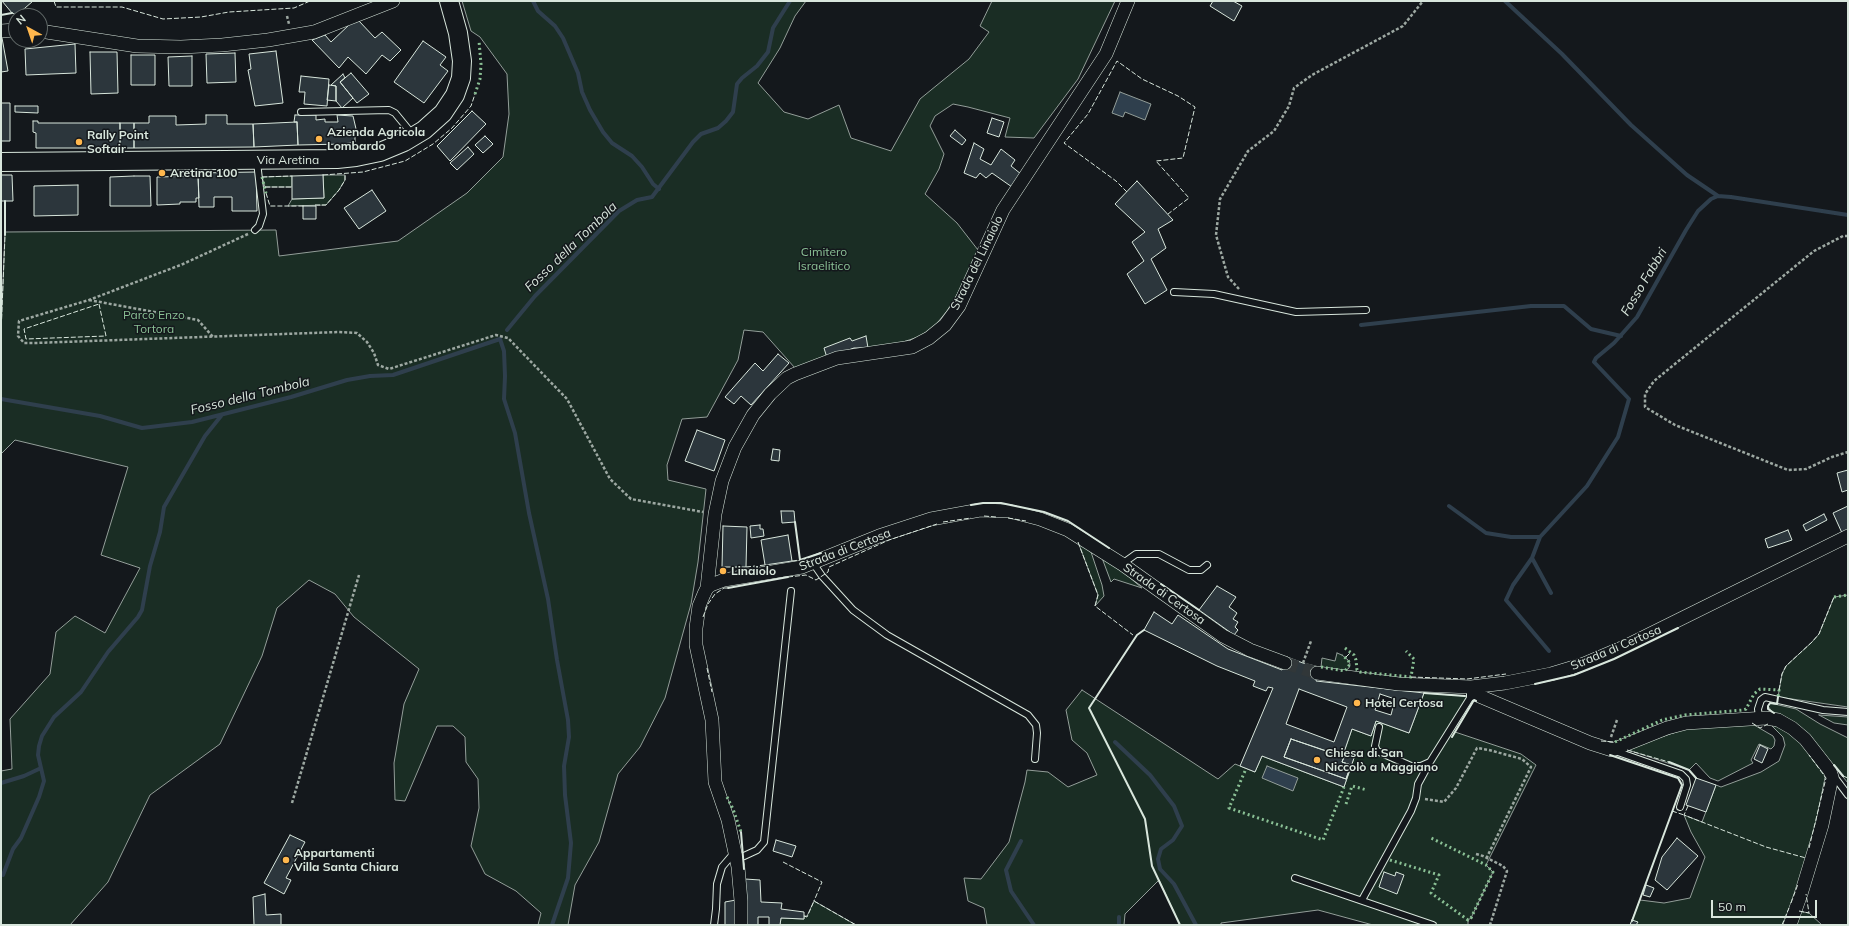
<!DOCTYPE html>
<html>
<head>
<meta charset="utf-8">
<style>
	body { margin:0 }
	#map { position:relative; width:1849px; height:926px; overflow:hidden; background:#14181c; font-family:Mulish,sans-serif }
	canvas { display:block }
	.frame { position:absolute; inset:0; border:2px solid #d8e6dc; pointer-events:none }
	.north { position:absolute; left:8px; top:8px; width:40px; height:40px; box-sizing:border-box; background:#14181c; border:1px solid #626a69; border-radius:50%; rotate:320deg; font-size:11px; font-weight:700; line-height:16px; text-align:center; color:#d8e6dc }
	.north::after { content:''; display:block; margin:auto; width:14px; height:18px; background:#ffb74d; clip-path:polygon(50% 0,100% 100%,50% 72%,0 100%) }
	.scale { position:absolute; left:1711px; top:900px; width:106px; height:18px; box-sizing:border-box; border:2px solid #d8e6dc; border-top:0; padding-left:5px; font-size:12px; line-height:14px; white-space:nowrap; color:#d8e6dc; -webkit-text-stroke:3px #14181c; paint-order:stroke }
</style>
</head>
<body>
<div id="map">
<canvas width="1849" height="926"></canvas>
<div class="frame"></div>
<div class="north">N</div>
<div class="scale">50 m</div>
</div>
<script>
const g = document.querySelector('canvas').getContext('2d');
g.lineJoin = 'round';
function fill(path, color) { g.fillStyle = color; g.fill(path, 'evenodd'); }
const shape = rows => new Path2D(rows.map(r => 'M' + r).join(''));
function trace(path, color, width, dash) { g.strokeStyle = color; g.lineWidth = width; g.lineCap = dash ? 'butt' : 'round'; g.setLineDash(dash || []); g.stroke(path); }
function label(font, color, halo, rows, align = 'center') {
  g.font = font + ' Mulish,sans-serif'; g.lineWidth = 3; g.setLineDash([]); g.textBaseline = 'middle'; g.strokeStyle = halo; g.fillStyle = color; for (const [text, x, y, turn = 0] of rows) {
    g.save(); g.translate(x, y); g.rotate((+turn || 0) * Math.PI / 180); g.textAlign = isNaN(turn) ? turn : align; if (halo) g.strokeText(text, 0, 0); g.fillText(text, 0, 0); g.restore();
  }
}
const green = shape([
	[462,1,806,1,795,16,780,48,758,83,784,112,808,119,839,105,851,138,891,151,920,99,969,59,989,32,980,26,992,1,1115,1,1078,79,1034,138,1005,137,1010,118,968,107,953,104,935,116,930,126,944,154,939,169,925,194,957,223,978,250,967,278,947,311,933,328,918,337,894,345,858,349,854,348,795,368,763,332,744,330,738,360,707,417,682,419,667,465,668,480,706,489,698,562,691,604,665,698,640,747,618,774,599,842,575,885,568,925,538,925,541,913,516,891,485,874,471,846,479,808,478,779,466,762,465,737,453,726,437,726,405,801,395,800,394,763,404,704,419,669,354,617,335,594,309,580,277,608,262,656,220,744,150,795,108,882,70,925,1,925,1,771,12,769,10,719,50,674,56,632,75,616,105,633,140,568,101,555,128,467,15,440,1,454,1,333,5,232,276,230,279,256,398,241,467,193,503,157,509,114,507,74,480,37,471,31,462,1],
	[323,175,345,175,345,180,339,190,326,205,288,206,292,199,324,198,323,175],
	[292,176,292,187,265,187,262,177,292,176],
	[1078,542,1091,552,1102,585,1104,596,1095,606,1098,595,1078,542],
	[1102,558,1115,565,1142,588,1114,579,1111,582,1102,558],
	[1848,595,1848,707,1778,697,1782,674,1786,666,1812,642,1819,634,1834,597,1848,595],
	[1337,653,1342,655,1348,660,1350,664,1349,668,1345,671,1321,667,1322,658,1335,661,1337,653],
	[1082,690,1218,779,1235,764,1255,772,1262,756,1344,787,1354,758,1343,755,1352,729,1371,736,1376,721,1409,733,1424,693,1465,696,1474,700,1455,732,1521,754,1536,765,1486,865,1493,872,1471,918,1468,920,1468,925,1373,925,1318,910,1221,923,1221,925,1180,925,1159,880,1125,914,1124,925,987,925,984,908,968,901,964,878,981,879,1009,842,1025,782,1027,770,1048,772,1068,787,1097,775,1087,753,1072,740,1066,710,1082,690],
	[1770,703,1796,709,1820,724,1848,738,1848,783,1811,738,1787,718,1772,712,1768,706,1770,703],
	[1819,715,1848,717,1848,725,1834,723,1819,715],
	[1749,722,1773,736,1775,740,1774,746,1771,749,1759,744,1751,760,1753,763,1718,781,1710,778,1696,763,1689,770,1625,749,1694,726,1749,722],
	[1772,722,1802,741,1827,778,1815,832,1785,925,1630,925,1640,900,1664,903,1690,898,1705,857,1691,832,1684,815,1702,822,1716,785,1721,787,1761,772,1779,761,1785,745,1783,737,1769,723,1772,722],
	[814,901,856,925,780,925,781,918,804,919,804,916,807,916,814,901],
	[1798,911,1809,913,1822,925,1793,925,1798,911]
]);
fill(green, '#1a2d24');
trace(green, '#939e99', 1);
const water = shape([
	[1120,92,1151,104,1145,120,1125,112,1123,117,1112,113,1120,92],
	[1267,766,1298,778,1293,791,1262,778,1267,766]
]);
fill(water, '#2f3f4d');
trace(water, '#939e99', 1);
trace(shape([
	[533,1,538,11,555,26,563,38,578,73,582,92,590,110,603,132,612,143,632,156,642,167,653,184,659,189],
	[1505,1,1562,54,1631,125,1687,175,1718,196],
	[1361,325,1531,306,1564,306,1591,329,1621,336],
	[507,330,535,296,619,211,637,200,652,197,693,142,701,134,718,128,726,121,733,112,737,84,742,78,757,66,768,52,773,28,790,1],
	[1,399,100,416,142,428,192,422,291,397,347,380,370,376,393,375,500,339,504,351,505,376,504,399,515,433,529,513,548,599,557,660,568,720,569,737,564,766,565,795,571,843,568,878,552,925],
	[1449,506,1486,533,1511,537,1540,537,1587,486,1618,437,1629,399,1594,362,1596,358,1614,343,1637,317,1686,230,1698,211,1711,199,1718,196,1731,197,1848,215],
	[1540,537,1532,558,1513,585,1506,600,1549,651],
	[1532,558,1551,593],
	[1115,742,1150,775,1174,806,1182,826,1173,840,1161,849,1158,859,1160,869,1174,884,1196,925],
	[1,783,24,776,41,768],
	[1021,841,1006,870,1011,891,1034,925],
	[3,875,13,849,21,838,39,797,44,781,38,755,39,746,42,736,54,717,81,692,108,652,138,617,142,610,150,566,160,532,164,507,205,436,221,416],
	[1119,917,1119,925]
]), '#2f3f4d', 4);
const building = shape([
	[2,1,33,1,17,15,12,13,2,1],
	[1213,1,1233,1,1242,6,1234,21,1210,6,1213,1],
	[359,21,375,38,382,32,401,50,390,61,382,55,366,74,348,57,339,68,312,40,325,35,331,42,350,24,359,21],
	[1,38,2,38,8,71,1,72,1,38],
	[423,41,446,57,440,65,448,71,424,103,394,82,423,41],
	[75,44,76,73,26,75,25,49,75,44],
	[276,51,283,103,255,106,248,70,251,69,249,54,276,51],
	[90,52,117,52,118,93,91,94,90,52],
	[235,53,236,82,207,83,206,54,235,53],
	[131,55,155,55,155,85,131,85,131,55],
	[192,56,192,86,169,86,168,57,192,56],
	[351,73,369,94,357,103,340,82,351,73],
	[343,74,345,78,340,82,353,98,342,108,336,101,336,86,331,85,343,74],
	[301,76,329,79,327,106,304,104,305,92,299,92,301,76],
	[329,85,336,86,336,101,327,100,329,85],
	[1,103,10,103,10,141,1,141,1,103],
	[15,106,38,106,38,113,15,112,15,106],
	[472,111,486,124,450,161,437,146,472,111],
	[206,115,227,115,227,124,253,124,254,147,134,148,134,123,149,123,149,116,176,116,176,125,206,124,206,115],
	[295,115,316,115,316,120,325,119,325,122,338,122,337,115,353,116,357,133,355,134,355,142,344,144,298,145,297,122,294,122,295,115],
	[992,118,1004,122,999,137,987,133,992,118],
	[33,121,38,121,38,123,120,123,120,148,36,148,36,133,33,132,33,121],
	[297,122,298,145,254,147,253,124,297,122],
	[120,123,134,123,134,148,120,148,120,123],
	[955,130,966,140,962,145,950,136,955,130],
	[485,136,493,144,483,153,475,145,485,136],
	[974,143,984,149,980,159,991,165,1001,149,1015,160,1011,166,1021,174,1012,187,992,173,986,178,980,173,976,178,964,173,974,143],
	[468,147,474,154,457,170,450,163,468,147],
	[256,172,257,211,232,211,232,197,214,197,214,207,199,207,198,173,256,172],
	[1,175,12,175,13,201,1,201,1,175],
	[323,175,324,198,292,199,292,176,323,175],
	[134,176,150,176,151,206,110,206,110,177,134,176],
	[198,176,199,198,196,198,196,202,180,202,180,204,157,205,157,177,198,176],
	[1137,181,1173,220,1158,229,1166,248,1151,259,1167,290,1145,304,1127,274,1144,261,1132,242,1145,232,1115,204,1137,181],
	[78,185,78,215,34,216,34,186,78,185],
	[372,190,386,211,359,229,344,208,372,190],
	[303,206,316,206,316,219,303,219,303,206],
	[866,336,868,348,854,348,827,358,824,348,850,338,852,341,866,336],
	[778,354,789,363,751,405,741,396,734,404,725,397,755,363,763,371,778,354],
	[697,430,725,440,714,471,685,461,697,430],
	[773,449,780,450,779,461,771,460,773,449],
	[1848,470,1848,490,1842,492,1837,473,1848,470],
	[1848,506,1848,530,1842,533,1833,513,1848,506],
	[781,511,794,511,795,522,782,523,781,511],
	[1824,514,1827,520,1806,531,1803,525,1824,514],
	[760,525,760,529,763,529,764,536,751,538,750,526,760,525],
	[723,526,747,527,746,567,722,567,723,526],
	[1788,530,1792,540,1768,548,1765,539,1788,530],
	[788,535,792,561,765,565,761,540,788,535],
	[1217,586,1236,597,1229,607,1237,613,1233,619,1238,622,1235,627,1238,630,1234,635,1199,610,1217,586],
	[1154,612,1172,624,1178,615,1228,649,1282,670,1287,657,1303,663,1319,667,1316,681,1424,693,1409,733,1376,721,1371,736,1352,729,1343,755,1354,758,1344,787,1262,756,1255,772,1240,766,1273,688,1268,687,1266,691,1253,686,1255,681,1217,666,1144,630,1154,612],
	[1299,689,1347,707,1334,742,1286,724,1299,689],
	[1380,694,1395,699,1391,715,1375,710,1380,694],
	[1291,739,1344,757,1342,762,1351,765,1346,779,1284,757,1291,739],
	[1291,739,1344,757,1342,762,1351,765,1346,779,1284,757,1291,739],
	[1760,745,1768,749,1762,763,1754,759,1760,745],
	[1696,778,1716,785,1706,812,1686,805,1696,778],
	[290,835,305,842,286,878,291,880,284,894,264,883,290,835],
	[1677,838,1698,856,1667,890,1655,880,1662,857,1677,838],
	[776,840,796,846,792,857,773,851,776,840],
	[1384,872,1395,876,1396,872,1404,875,1397,894,1379,887,1384,872],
	[745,879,760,880,761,902,782,903,781,909,804,912,804,919,781,918,780,925,769,925,769,917,758,917,758,925,746,925,745,879],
	[1646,885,1654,888,1650,897,1643,895,1646,885],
	[265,894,266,915,281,914,281,925,254,925,253,897,265,894],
	[736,900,735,925,725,925,725,902,736,900],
	[1632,920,1638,922,1636,925,1630,925,1632,920]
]);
fill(building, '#2c363c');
trace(building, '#d8e6dc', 1);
trace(shape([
	[1285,663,1317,673]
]), '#313739', 13, [13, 6]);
const service = shape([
	[301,112,389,110,395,113,413,135],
	[255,230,259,226,263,214,257,162],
	[1174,292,1214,294,1296,312,1366,310],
	[813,563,822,576,853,610,887,635,1028,715,1036,725,1037,733,1035,759],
	[1122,564,1136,554,1159,554,1189,570,1201,570,1207,565],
	[1759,718,1758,709,1761,700,1765,697,1823,710,1848,712],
	[1379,727,1375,746,1377,751,1411,766,1421,766,1430,762,1470,698,1470,689],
	[1615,751,1681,774,1686,779,1687,785,1680,807],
	[1833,775,1848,795],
	[736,858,744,856,757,850,764,842,791,591],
	[1295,878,1433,925],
	[1362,900,1411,811,1416,798,1418,784,1430,762],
	[714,925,716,909,717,884,722,867,734,853]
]);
const minor = shape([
	[1,31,16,30],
	[40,31,137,46,181,47,222,45,268,40,314,32,393,1],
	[707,588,715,514,722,481,735,447,753,415,770,394,787,378,795,374,837,358,912,347,929,338,945,325,959,306,1003,210,1106,54,1128,1],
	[1317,673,1399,684,1471,687,1505,683,1551,674,1584,664,1624,647,1848,536],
	[1471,687,1477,695,1590,743,1612,750,1667,728,1686,723,1766,718,1778,720,1792,728,1805,739,1830,771,1832,777,1822,825,1801,894,1790,925],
	[741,925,741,901,738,867,728,820,715,782,712,720,696,645,696,628,699,606,704,594,707,588,711,585,724,580,802,567,879,536,931,519,980,510,1009,511,1040,519,1068,530,1122,564,1223,636,1250,650,1285,663]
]);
const secondary = shape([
	[1,162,337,159,356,157,380,152,404,142,424,130,443,113,455,95,461,78,462,61,458,33,449,1]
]);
trace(service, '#d8e6dc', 8);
trace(minor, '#d8e6dc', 14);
trace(secondary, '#d8e6dc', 20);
trace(shape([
	[287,16,289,24],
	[248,234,183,264,89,300,19,321,18,336,24,343,35,343,339,332,357,333,367,342,374,353,378,365,389,369,496,335,508,338,567,399,610,479,631,499,703,512],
	[1848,236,1843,236,1814,251,1654,381,1645,394,1645,407,1675,425,1788,470,1806,469,1832,457,1848,452],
	[1239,289,1228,277,1216,235,1220,199,1248,151,1274,131,1289,106,1294,88,1312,75,1403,26,1423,1],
	[89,300,198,320,213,337],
	[1303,663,1311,641],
	[1611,737,1617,720],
	[1425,799,1444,802,1456,788,1477,748,1489,750,1522,759,1531,767,1487,857],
	[292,803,359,575],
	[1476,854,1483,856,1503,866,1507,871,1490,925]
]), '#9da8a2', 2.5, [3, 2]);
trace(service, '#14181c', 6);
trace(minor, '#14181c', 13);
trace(secondary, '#14181c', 18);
trace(shape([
	[475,94,480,79,481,64,479,41],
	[262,177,266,193],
	[1834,597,1848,595],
	[1345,648,1354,655,1356,660,1357,670,1360,672,1411,677,1414,659,1406,651],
	[1321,667,1345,671,1350,664,1348,660,1342,655],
	[1615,742,1662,720,1685,715,1743,710,1746,709,1754,694,1760,689,1779,690,1778,697],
	[1245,771,1229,808,1323,840,1344,787],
	[727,797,733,809,741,832],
	[1346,804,1352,786,1367,790],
	[1390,860,1439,875,1431,893,1468,920,1471,918,1493,872,1486,865,1429,837]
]), '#8ac095', 3, [2, 3]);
trace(shape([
	[54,1,56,7,122,7,163,19,201,17,229,12,294,8,310,1],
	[323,175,363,172,405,161,433,144,452,128,471,106,475,94],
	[262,177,292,176],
	[265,187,292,187],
	[1127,192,1116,181,1064,143,1088,114,1117,61,1142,79,1178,96,1195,107,1183,158,1156,161,1189,198,1168,214],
	[266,193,270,206,305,206],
	[315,205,326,205,339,190,345,180,345,175],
	[99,304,106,336,26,339,24,329,99,304],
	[1,333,5,235],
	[984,516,996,517],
	[1008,518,1026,521],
	[943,522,971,518],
	[1078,542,1098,595,1095,606,1133,635],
	[792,561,800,560],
	[746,567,765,565],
	[788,577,806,575,816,580,828,572,829,567,889,540,937,524],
	[703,617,708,604,715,594,724,588,728,588],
	[1346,657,1351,652],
	[707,668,712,692],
	[1411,677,1467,679,1506,674],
	[1779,690,1782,674,1786,666,1812,642,1819,634,1834,597],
	[1752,723,1760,728,1768,724],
	[1601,741,1615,742],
	[1627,750,1669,762],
	[1843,776,1848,778],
	[1688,806,1684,815,1766,847,1806,858],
	[1672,811,1684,815],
	[1809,848,1826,778,1809,755],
	[783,862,822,882,814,901],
	[1791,903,1798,884],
	[1799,911,1809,913,1806,894],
	[804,916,807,917,814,901,856,925],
	[1782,925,1789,908]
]), '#d8e6dc', 1, [5, 2]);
trace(shape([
	[1,15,12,13],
	[5,235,5,201],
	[971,505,983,503,1001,503,1044,512,1068,521,1109,548],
	[795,522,800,560,821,553],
	[1161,584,1199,610],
	[728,588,788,577],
	[1144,630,1137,635,1089,708,1145,819,1152,866,1180,925],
	[1535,684,1574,675,1614,659,1678,628],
	[1424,693,1465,696],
	[1774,713,1768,709,1768,706,1770,703,1777,704,1778,697],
	[1452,737,1474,700,1476,701],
	[1610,755,1678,778,1682,785,1632,921],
	[1669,762,1689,770,1696,778],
	[1834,765,1843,776],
	[741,832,744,869]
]), '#d8e6dc', 2);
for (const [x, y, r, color] of [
	[319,139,4,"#ffb74d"],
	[79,142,4,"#ffb74d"],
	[162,173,4,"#ffb74d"],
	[723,571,4,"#ffb74d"],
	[1357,703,4,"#ffb74d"],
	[1317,760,4,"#ffb74d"],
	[286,860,4,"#ffb74d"]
]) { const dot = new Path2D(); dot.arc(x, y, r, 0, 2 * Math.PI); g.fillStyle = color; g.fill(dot); trace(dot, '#14181c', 1.5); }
label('bold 12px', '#d8e6dc', '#14181c', [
	["Azienda Agricola",327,132],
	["Lombardo",327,146],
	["Rally Point",87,135],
	["Softair",87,149],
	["Aretina 100",170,173],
	["Linaiolo",731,571],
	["Hotel Certosa",1365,703],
	["Chiesa di San",1325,753],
	["Niccolò a Maggiano",1325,767],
	["Appartamenti",294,853],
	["Villa Santa Chiara",294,867]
], 'left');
label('12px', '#d8e6dc', '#14181c', [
	["Via Aretina",288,160],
	["Strada del Linaiolo",977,263,-64],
	["Strada di Certosa",845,550,-21],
	["Strada di Certosa",1164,594,35],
	["Strada di Certosa",1616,648,-23]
]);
label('12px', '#8ac095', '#14181c', [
	["Cimitero",824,252],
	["Israelitico",824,266],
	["Parco Enzo",154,315],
	["Tortora",154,329]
]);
label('italic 13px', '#d8e6dc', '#14181c', [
	["Fosso della Tombola",571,247,-44],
	["Fosso Fabbri",1644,282,-59],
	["Fosso della Tombola",250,396,-14]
]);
</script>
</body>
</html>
